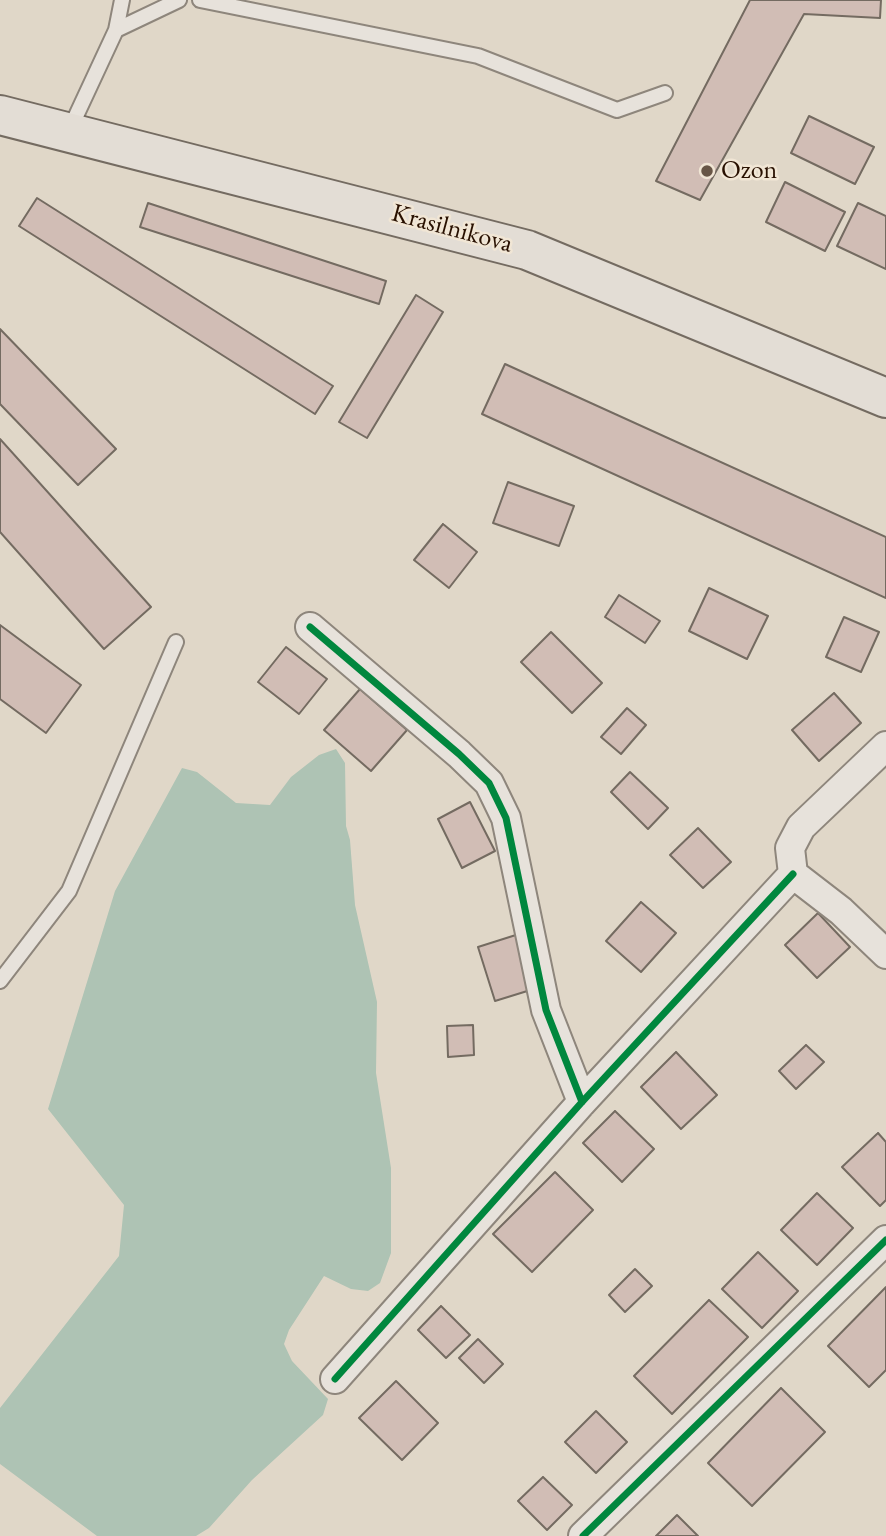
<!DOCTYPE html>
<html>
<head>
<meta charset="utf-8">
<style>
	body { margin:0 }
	canvas { display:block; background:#e0d7c8 }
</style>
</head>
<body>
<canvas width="886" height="1536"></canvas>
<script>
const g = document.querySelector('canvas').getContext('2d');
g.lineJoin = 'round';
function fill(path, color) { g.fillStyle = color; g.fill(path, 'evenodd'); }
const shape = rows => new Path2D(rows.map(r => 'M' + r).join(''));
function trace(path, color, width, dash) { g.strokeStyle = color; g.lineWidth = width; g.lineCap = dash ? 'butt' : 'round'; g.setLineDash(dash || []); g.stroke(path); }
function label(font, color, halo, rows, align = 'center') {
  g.font = font + ' "EB Garamond",serif'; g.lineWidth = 5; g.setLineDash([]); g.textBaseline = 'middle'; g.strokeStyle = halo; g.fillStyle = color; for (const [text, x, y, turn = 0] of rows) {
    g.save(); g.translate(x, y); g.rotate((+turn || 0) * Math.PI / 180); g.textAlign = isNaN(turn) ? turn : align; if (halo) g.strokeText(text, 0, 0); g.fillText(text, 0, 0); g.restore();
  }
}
fill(shape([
	[336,749,345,763,346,826,350,840,355,905,377,1002,376,1073,391,1168,391,1253,380,1283,368,1291,351,1289,324,1276,289,1330,284,1344,292,1361,328,1399,323,1415,252,1480,209,1528,196,1536,97,1536,0,1464,0,1408,119,1256,124,1205,48,1109,115,891,182,768,197,772,236,803,270,805,291,777,319,755]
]), '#aec3b4');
const building = shape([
	[750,0,881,0,880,18,804,14,700,200,656,181,750,0],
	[809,116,874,147,855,184,791,153,809,116],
	[785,182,845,212,825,251,766,222,785,182],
	[37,198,333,386,315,414,19,226,37,198],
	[148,203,386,281,379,304,140,227,148,203],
	[858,203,886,216,886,269,837,246,858,203],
	[416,295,443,312,367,438,339,422,416,295],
	[0,329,116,449,78,485,0,404,0,329],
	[505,364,886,537,886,598,482,414,505,364],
	[0,439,151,607,104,649,0,532,0,439],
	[508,482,574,506,559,546,493,523,508,482],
	[443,524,477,552,449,588,414,560,443,524],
	[709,588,768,616,747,659,689,631,709,588],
	[619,595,660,621,645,643,605,617,619,595],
	[844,617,879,632,861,672,826,657,844,617],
	[0,625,81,685,46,733,0,699,0,625],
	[551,632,602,683,572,713,521,662,551,632],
	[286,647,327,679,299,714,258,682,286,647],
	[360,689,407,730,371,771,324,730,360,689],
	[834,693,861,723,819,761,792,730,834,693],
	[627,708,646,725,621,754,601,737,627,708],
	[630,772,668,808,648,829,611,792,630,772],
	[470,802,495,851,462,868,438,819,470,802],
	[698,828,731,862,703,888,670,855,698,828],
	[641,902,676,933,641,972,606,941,641,902],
	[818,913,850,947,817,978,785,945,818,913],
	[519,934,537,988,495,1001,478,947,519,934],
	[473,1025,474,1055,448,1057,447,1026,473,1025],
	[806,1045,824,1062,796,1089,779,1071,806,1045],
	[676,1052,717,1095,681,1129,641,1087,676,1052],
	[615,1111,654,1149,622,1182,583,1143,615,1111],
	[878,1133,886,1142,886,1200,880,1206,842,1167,878,1133],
	[555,1172,593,1210,532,1272,493,1234,555,1172],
	[817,1193,853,1228,817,1265,781,1230,817,1193],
	[758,1252,798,1291,762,1328,722,1289,758,1252],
	[635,1269,652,1286,625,1312,609,1295,635,1269],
	[886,1287,886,1370,869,1387,828,1346,886,1287],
	[709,1300,748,1337,672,1414,634,1376,709,1300],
	[441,1306,470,1335,446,1358,418,1330,441,1306],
	[478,1339,503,1364,484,1383,459,1358,478,1339],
	[396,1381,438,1423,402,1460,359,1418,396,1381],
	[781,1388,825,1432,752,1506,708,1463,781,1388],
	[596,1411,627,1442,596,1473,565,1442,596,1411],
	[543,1477,572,1505,547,1530,518,1501,543,1477],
	[677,1515,698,1536,656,1536,677,1515]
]);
fill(building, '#d1bdb5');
trace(building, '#746b61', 2);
const service = shape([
	[200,0,478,56,617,110,665,93],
	[116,30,179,0],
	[69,131,116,30,122,0],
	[0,981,69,891,176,642]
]);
const minor = shape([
	[310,627,459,754,489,783,506,818,546,1010,582,1102],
	[886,746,801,827,790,848,793,874,841,911,886,954],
	[335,1379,582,1102,793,874],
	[583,1536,886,1240]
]);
const primary = shape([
	[0,115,527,250,886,398]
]);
trace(service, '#8e867c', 18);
trace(minor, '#8e867c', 32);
trace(primary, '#746b61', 42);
trace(service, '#e7e2db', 14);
trace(minor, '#e7e2db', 28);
trace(primary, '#e3ddd5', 38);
trace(shape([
	[310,627,459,754,489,783,506,818,546,1010,582,1102],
	[335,1379,582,1102,793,874],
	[583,1536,886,1240]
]), '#00873e', 7);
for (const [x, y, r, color] of [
	[707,171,7,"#685646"]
]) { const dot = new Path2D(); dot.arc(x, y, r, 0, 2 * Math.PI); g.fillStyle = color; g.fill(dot); trace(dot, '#f1e6d5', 2.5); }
label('26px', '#281000', '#f1e6d5', [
	["Ozon",721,171]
], 'left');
label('26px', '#281000', '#f1e6d5', [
	["Krasilnikova",452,229,15]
]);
</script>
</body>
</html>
